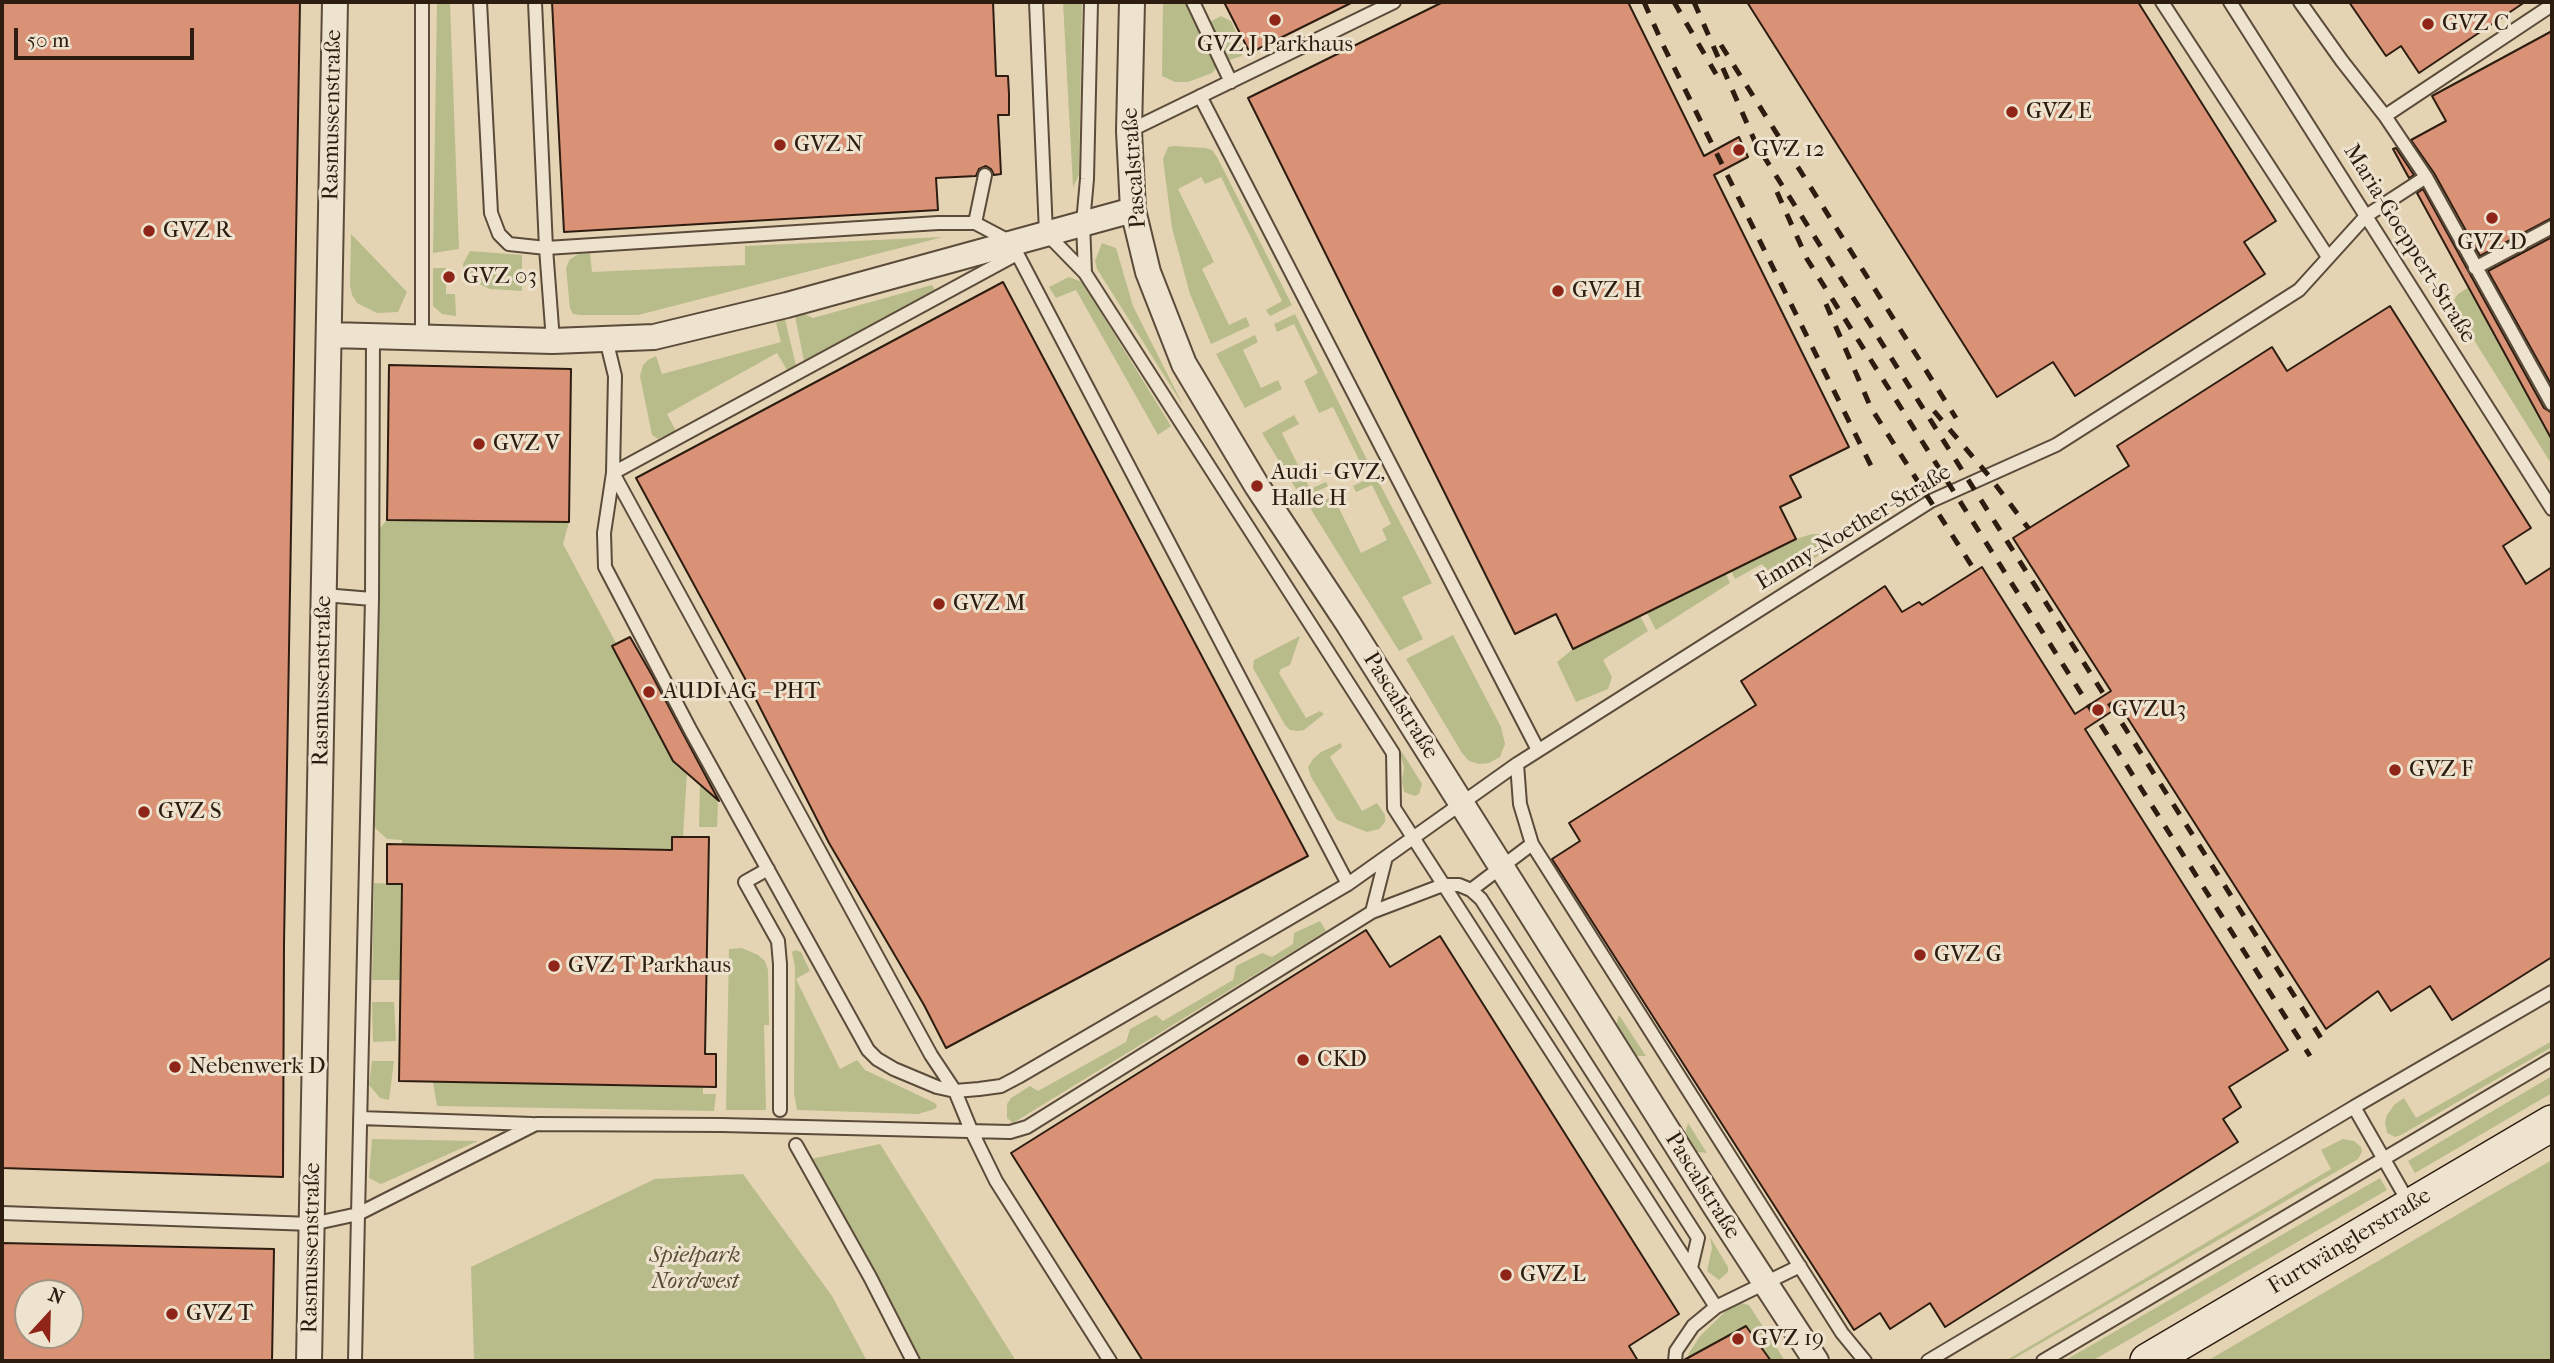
<!DOCTYPE html>
<html>
<head>
<meta charset="utf-8">
<style>
	body { margin:0 }
	#map { position:relative; width:2554px; height:1363px; overflow:hidden; background:#e5d4b3; font-family:"IM FELL French Canon",serif }
	canvas { display:block }
	.frame { position:absolute; inset:0; border:4px solid #2d1d11; pointer-events:none }
	.north { position:absolute; left:14px; top:1279px; width:70px; height:70px; box-sizing:border-box; background:#eee3ce; border:2px solid #a19482; border-radius:50%; rotate:22deg; font-size:19px; font-weight:700; line-height:28px; text-align:center; color:#2d1d11 }
	.north::after { content:''; display:block; margin:auto; width:24px; height:32px; background:#8f2418; clip-path:polygon(50% 0,100% 100%,50% 72%,0 100%) }
	.scale { position:absolute; left:14px; top:28px; width:180px; height:32px; box-sizing:border-box; border:4px solid #2d1d11; border-top:0; padding-left:9px; font-size:21px; line-height:24px; white-space:nowrap; color:#2d1d11; -webkit-text-stroke:5px #eee3ce; paint-order:stroke }
</style>
</head>
<body>
<div id="map">
<canvas width="2554" height="1363"></canvas>
<div class="frame"></div>
<div class="north">N</div>
<div class="scale">50 m</div>
</div>
<script>
const g = document.querySelector('canvas').getContext('2d');
g.lineJoin = 'round';
function fill(path, color) { g.fillStyle = color; g.fill(path, 'evenodd'); }
const shape = rows => new Path2D(rows.map(r => 'M' + r).join(''));
function trace(path, color, width, dash) { g.strokeStyle = color; g.lineWidth = width; g.lineCap = dash ? 'butt' : 'round'; g.setLineDash(dash || []); g.stroke(path); }
function label(font, color, halo, rows, align = 'center') {
  g.font = font + ' "IM FELL French Canon",serif'; g.lineWidth = 6; g.setLineDash([]); g.textBaseline = 'middle'; g.strokeStyle = halo; g.fillStyle = color; for (const [text, x, y, turn = 0] of rows) {
    g.save(); g.translate(x, y); g.rotate((+turn || 0) * Math.PI / 180); g.textAlign = isNaN(turn) ? turn : align; if (halo) g.strokeText(text, 0, 0); g.fillText(text, 0, 0); g.restore();
  }
}
fill(shape([
	[437,2,450,2,459,249,433,253],
	[1063,2,1082,2,1079,175,1073,187],
	[1163,2,1188,2,1217,62,1216,68,1212,73,1188,82,1175,82,1162,76],
	[1221,16,1231,21,1243,48,1242,56,1226,61,1208,23],
	[1174,146,1205,148,1212,150,1217,157,1292,305,1270,316,1266,310,1282,301,1221,177,1205,184,1201,177,1178,189,1214,262,1202,269,1229,325,1246,317,1250,326,1211,344,1190,294,1172,228,1163,159,1168,147],
	[351,234,407,292,398,312,377,313,357,303,352,295,350,285],
	[943,237,638,315,580,315,573,314,570,308,566,268,570,259,579,254,590,253,592,272,745,265,745,246],
	[1102,243,1116,248,1133,306,1184,407,1097,269,1095,261],
	[470,251,522,255,522,291,490,289,464,277,463,264],
	[433,268,446,268,446,294,455,294,456,316,442,314,433,306],
	[1069,277,1082,282,1171,426,1158,435,1076,290,1056,298,1049,287],
	[932,285,935,290,822,351,820,357,805,366,795,316,805,314,813,318],
	[2469,287,2552,440,2552,465,2464,324,2453,329,2451,325,2450,313,2454,300,2458,294],
	[1295,314,1370,466,1348,476,1345,470,1360,462,1333,407,1319,413,1304,381,1318,373,1294,324,1277,332,1274,324],
	[785,319,797,370,790,373,787,370,777,353,667,414,676,431,658,439,652,435,640,376,643,365,648,360,656,356,662,374,781,342,776,323],
	[1255,335,1258,342,1243,350,1261,388,1278,380,1282,389,1245,408,1216,354],
	[1294,415,1299,424,1282,433,1310,489,1326,482,1328,486,1302,499,1262,433],
	[1375,475,1432,583,1402,597,1423,639,1399,651,1310,508,1333,496,1361,553,1387,540,1382,529,1391,524,1372,485,1356,492,1353,486],
	[387,520,569,522,563,544,616,643,611,645,673,760,687,773,683,837,672,837,672,850,402,844,402,840,387,839,373,826,379,529],
	[1812,534,1820,534,1825,540,1818,556,1775,581,1762,564,1735,579,1731,571,1796,539],
	[1726,574,1730,583,1656,630,1647,613],
	[1640,616,1648,631,1603,660,1612,677,1608,689,1576,702,1557,662,1573,649],
	[1453,635,1501,727,1505,744,1500,757,1489,763,1479,764,1469,761,1462,753,1406,659],
	[1300,636,1290,665,1281,669,1279,673,1306,718,1320,711,1324,714,1304,730,1298,731,1290,730,1285,725,1253,668,1254,660],
	[1341,743,1342,747,1330,757,1362,811,1377,803,1385,815,1385,822,1379,829,1367,832,1337,820,1311,777,1308,767,1313,759,1321,752],
	[1402,752,1422,784,1419,794,1415,796,1404,792,1402,781,1404,767,1400,754],
	[709,776,718,804,717,827,699,827,700,782],
	[374,883,402,884,400,980,372,980],
	[1320,921,1326,931,1013,1123,1007,1118,1007,1104,1011,1098,1030,1086,1038,1091,1126,1042,1130,1029,1156,1015,1163,1021,1233,980,1236,966,1262,953,1272,957,1293,944,1294,933],
	[742,948,758,955,765,961,768,970,769,1025,764,1025,766,1110,726,1110,729,949],
	[795,950,801,952,810,971,796,979,840,1069,857,1060,865,1070,935,1103,937,1106,935,1109,918,1114,797,1110,794,1093,795,967,792,952],
	[372,1002,394,1002,396,1041,373,1042],
	[1619,1015,1646,1056,1636,1056,1616,1025],
	[2552,1041,2552,1047,2401,1135,2395,1137,2387,1133,2385,1123,2387,1115,2394,1105,2404,1098,2416,1118],
	[372,1061,394,1061,389,1100,380,1098,369,1085],
	[2552,1076,2552,1093,2415,1173,2408,1161],
	[433,1082,703,1087,703,1094,716,1094,714,1111,437,1106],
	[1688,1123,1707,1153,1697,1152,1685,1133],
	[372,1139,478,1141,381,1184,369,1178],
	[2343,1139,2354,1141,2361,1147,2362,1152,2358,1159,2010,1361,2005,1361,2331,1169,2321,1150],
	[880,1144,1016,1361,920,1361,811,1159],
	[2552,1160,2552,1361,2207,1361,2484,1199],
	[743,1174,832,1296,867,1361,474,1361,471,1267,655,1179],
	[2380,1178,2387,1190,2092,1361,2064,1361],
	[1710,1237,1728,1267,1728,1272,1719,1280,1707,1271,1712,1248],
	[1740,1303,1749,1305,1785,1361,1687,1361,1689,1353,1700,1336,1729,1308]
]), '#b8bc8a');
const building = shape([
	[2,2,300,2,284,944,283,1177,2,1168,2,2],
	[552,2,993,2,996,76,1008,76,1009,94,1009,115,998,115,1001,174,994,175,991,169,986,166,979,169,976,176,936,178,938,210,564,232,552,2],
	[1224,2,1353,2,1250,53,1224,2],
	[1443,2,1628,2,1704,156,1739,137,1748,157,1714,175,1849,447,1790,476,1801,497,1780,507,1796,539,1573,649,1556,614,1515,634,1248,98,1443,2],
	[1747,2,2138,2,2276,221,2244,242,2265,274,2075,396,2053,362,1997,397,1747,2],
	[2349,2,2525,2,2419,73,2401,46,2386,56,2349,2],
	[2552,31,2552,218,2480,256,2434,173,2411,140,2446,121,2432,96,2552,31],
	[2396,148,2414,175,2409,178,2393,149,2396,148],
	[2423,189,2544,408,2552,413,2552,440,2417,193,2423,189],
	[2552,237,2552,386,2488,271,2552,237],
	[1003,282,1308,856,946,1048,924,1005,829,843,749,686,636,478,1003,282],
	[2390,306,2531,528,2503,546,2526,584,2552,567,2552,957,2452,1020,2430,986,2391,1011,2378,991,2326,1029,2120,706,2085,729,2288,1050,2229,1087,2241,1107,2223,1119,2238,1142,1945,1327,1930,1303,1890,1329,1880,1313,1854,1330,1552,859,1580,841,1569,823,1756,705,1741,681,1885,586,1902,612,1919,602,1922,605,1982,567,2075,714,2111,691,2013,538,2129,466,2117,446,2272,347,2287,371,2390,306],
	[389,365,571,369,569,522,387,520,389,365],
	[630,637,653,677,719,801,673,761,612,646,630,637],
	[672,837,709,837,705,1054,716,1054,716,1087,399,1081,402,884,387,884,387,844,672,850,672,837],
	[1366,930,1390,967,1440,936,1679,1314,1629,1346,1638,1361,1143,1361,1064,1237,1011,1153,1366,930],
	[2,1243,274,1249,272,1361,2,1361,2,1243],
	[28,1293,70,1293,70,1335,28,1335,28,1293],
	[1746,1326,1771,1361,1684,1361,1684,1360,1746,1326]
]);
fill(building, '#d99275');
trace(building, '#2d1d11', 2);
const lane = shape([
	[480,2,491,213,499,234,509,244,546,248,553,341],
	[535,2,546,248,938,223,975,223,1011,242,1348,884],
	[1036,2,1046,233,1085,273,1393,753,1394,808,1716,1307],
	[1193,2,1231,82],
	[2162,2,2328,257],
	[2230,2,2552,509],
	[2300,2,2342,61,2385,116,2426,177,2552,404],
	[1200,96,1538,750],
	[2385,116,2552,5],
	[1129,131,1394,2],
	[975,223,985,175],
	[2475,268,2552,227],
	[1085,273,1083,223,1087,179,1091,2],
	[422,339,422,2],
	[606,339,615,376,613,473,604,533,605,567,691,731,868,1050,877,1059,894,1069,937,1087,955,1091,979,1089,1001,1086,1018,1077,1348,884,1517,764,1931,501,2056,445,2299,290,2366,216,2426,177],
	[613,473,931,1055,955,1091,971,1130,996,1181,1110,1361],
	[613,473,1017,254],
	[324,595,372,599],
	[1517,764,1520,804,1532,844,1842,1333,1865,1361],
	[768,869,745,882,778,941,780,964,780,1110],
	[1471,890,1532,844],
	[1372,912,1443,885,1459,885,1471,890,1481,899,1698,1238,1691,1268],
	[360,1118,532,1124],
	[796,1145,870,1277,913,1361],
	[2409,1203,2354,1107,2552,992],
	[2,1213,312,1224,358,1214,372,599,373,337],
	[355,1361,358,1214,536,1124,722,1125,1010,1132,1027,1127,1372,912,1386,857],
	[1675,1361,1676,1351,1693,1326,1716,1307,1800,1266],
	[1928,1361,2354,1107],
	[2043,1361,2552,1059]
]);
const street = shape([
	[1132,2,1129,131,1133,210,1148,272,1184,364,1257,486,1349,625,1717,1209,1816,1361],
	[330,335,553,341,654,337,787,305,1133,210],
	[309,1361,335,2]
]);
const secondary = shape([
	[2148,1361,2552,1123]
]);
trace(lane, '#5b4b3a', 16);
trace(street, '#5b4b3a', 28);
trace(secondary, '#2d1d11', 38);
trace(lane, '#eee3ce', 12);
trace(street, '#eee3ce', 24);
trace(secondary, '#eee3ce', 35);
trace(shape([
	[1644,2,1664,47,1875,474],
	[1674,2,1716,74],
	[1694,2,1756,144,2326,1046],
	[1721,45,1956,418],
	[1777,192,1807,259,2310,1056],
	[1826,304,1871,408,1975,571],
	[1934,411,1989,476,2029,529]
]), '#2d1d11', 5, [12, 12]);
for (const [x, y, r, color] of [
	[1275,20,7,"#8f2418"],
	[2428,24,7,"#8f2418"],
	[2012,112,7,"#8f2418"],
	[780,145,7,"#8f2418"],
	[1739,150,7,"#8f2418"],
	[2492,218,7,"#8f2418"],
	[149,231,7,"#8f2418"],
	[449,277,7,"#8f2418"],
	[1558,291,7,"#8f2418"],
	[479,444,7,"#8f2418"],
	[1257,486,7,"#8f2418"],
	[939,604,7,"#8f2418"],
	[649,692,7,"#8f2418"],
	[2098,710,7,"#8f2418"],
	[2395,770,7,"#8f2418"],
	[144,812,7,"#8f2418"],
	[1920,955,7,"#8f2418"],
	[554,966,7,"#8f2418"],
	[1303,1060,7,"#8f2418"],
	[175,1067,7,"#8f2418"],
	[1506,1275,7,"#8f2418"],
	[172,1314,7,"#8f2418"],
	[1738,1339,7,"#8f2418"]
]) { const dot = new Path2D(); dot.arc(x, y, r, 0, 2 * Math.PI); g.fillStyle = color; g.fill(dot); trace(dot, '#eee3ce', 2.5); }
label('23px', '#2d1d11', '#eee3ce', [
	["GVZ C",2442,24],
	["GVZ J Parkhaus",1275,45,"center"],
	["GVZ E",2026,112],
	["GVZ N",794,145],
	["GVZ 12",1753,150],
	["GVZ R",163,231],
	["GVZ D",2492,243,"center"],
	["GVZ 03",463,277],
	["GVZ H",1572,291],
	["GVZ V",493,444],
	["Audi - GVZ,",1271,473],
	["Halle H",1271,499],
	["GVZ M",953,604],
	["AUDI AG - PHT",663,692],
	["GVZU3",2112,710],
	["GVZ F",2409,770],
	["GVZ S",158,812],
	["GVZ G",1934,955],
	["GVZ T Parkhaus",568,966],
	["CKD",1317,1060],
	["Nebenwerk D",189,1067],
	["GVZ L",1520,1275],
	["GVZ T",186,1314],
	["GVZ 19",1752,1339]
], 'left');
label('23px', '#2d1d11', '#eee3ce', [
	["Rasmussenstraße",333,115,-89],
	["Pascalstraße",1135,168,-94],
	["Maria-Goeppert-Straße",2409,244,58],
	["Emmy-Noether-Straße",1854,528,-31],
	["Rasmussenstraße",323,681,-89],
	["Pascalstraße",1400,706,58],
	["Pascalstraße",1702,1186,58],
	["Furtwänglerstraße",2350,1242,-31],
	["Rasmussenstraße",312,1248,-89]
]);
label('italic 23px', '#574d35', '#eee3ce', [
	["Spielpark",695,1256],
	["Nordwest",695,1282]
]);
</script>
</body>
</html>
